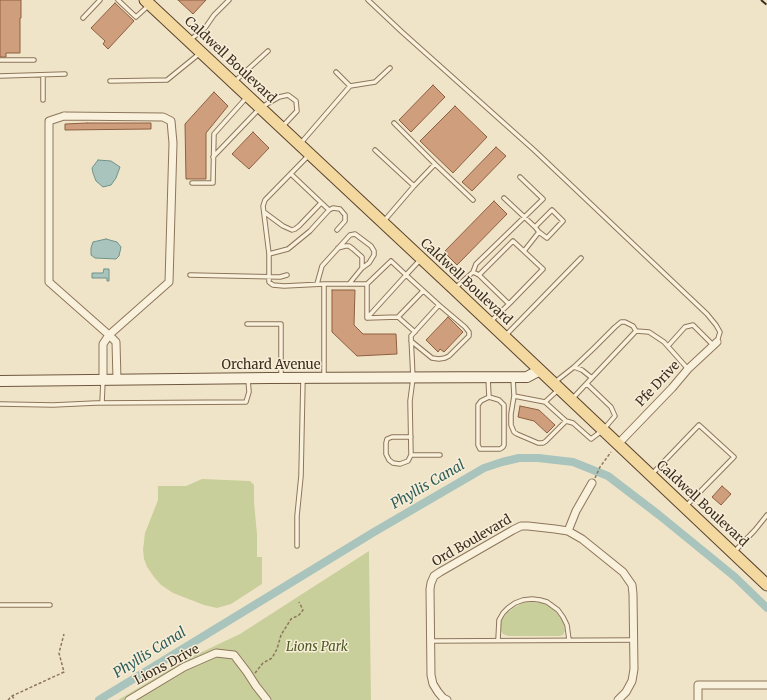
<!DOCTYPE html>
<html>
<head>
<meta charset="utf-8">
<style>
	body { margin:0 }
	canvas { display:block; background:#f0e4c8 }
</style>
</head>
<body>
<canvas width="767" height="700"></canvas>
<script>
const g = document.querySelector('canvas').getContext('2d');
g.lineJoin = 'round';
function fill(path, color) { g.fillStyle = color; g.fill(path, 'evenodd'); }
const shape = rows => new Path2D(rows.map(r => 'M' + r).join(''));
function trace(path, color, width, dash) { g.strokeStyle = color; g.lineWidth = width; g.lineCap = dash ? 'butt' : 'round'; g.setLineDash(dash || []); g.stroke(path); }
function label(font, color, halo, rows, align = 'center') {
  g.font = font + ' Merriweather,serif'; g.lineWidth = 3; g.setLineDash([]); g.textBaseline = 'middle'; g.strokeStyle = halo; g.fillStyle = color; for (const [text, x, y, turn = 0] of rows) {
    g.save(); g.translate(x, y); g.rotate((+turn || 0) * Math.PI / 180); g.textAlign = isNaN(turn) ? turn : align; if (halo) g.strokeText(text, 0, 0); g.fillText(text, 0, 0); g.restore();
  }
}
fill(shape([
	[202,479,250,481,254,485,254,502,257,534,257,557,262,557,262,584,231,604,217,608,204,605,173,593,161,585,154,577,147,567,144,559,143,550,145,533,158,500,158,486,186,486],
	[369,551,371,700,118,700,187,659,240,634],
	[532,602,541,603,549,606,555,611,561,619,564,625,565,631,563,635,560,636,508,636,503,634,501,631,500,625,503,618,508,612,515,607,522,603]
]), '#c9cf9b');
const water = shape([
	[98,160,111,161,120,167,116,178,111,185,103,187,96,181,93,173,92,168,98,160],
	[106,239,117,242,121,247,119,256,116,259,95,258,91,255,91,248,93,242,106,239],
	[104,269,109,269,109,281,107,281,107,278,92,278,92,273,103,273,104,269]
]);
fill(water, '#a9c4bc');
trace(water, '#6f938a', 1);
trace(shape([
	[99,700,374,532,484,468,502,462,519,458,538,458,573,462,608,476,659,515,735,577,767,608]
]), '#a9c4bc', 8);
const building = shape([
	[0,0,21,0,21,18,20,18,20,53,6,53,6,57,0,57,0,0],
	[178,0,206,0,193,14,178,0],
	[115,3,134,21,108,49,103,44,105,41,91,28,115,3],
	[433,85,445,97,411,132,399,120,433,85],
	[214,92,228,106,206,133,206,179,186,179,185,124,214,92],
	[455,106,487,137,453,173,420,141,455,106],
	[87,123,151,123,151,129,65,130,65,124,87,123],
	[253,132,269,148,249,169,232,154,253,132],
	[496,147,506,156,472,191,462,182,496,147],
	[494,201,507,214,457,265,444,252,494,201],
	[332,290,355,290,354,325,363,334,396,334,397,354,357,356,332,332,332,290],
	[448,317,463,332,444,352,440,349,438,352,426,340,448,317],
	[520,406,539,410,555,425,547,433,534,421,518,417,520,406],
	[722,486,731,494,721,505,712,497,722,486]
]);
fill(building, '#cf9f7d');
trace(building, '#8d5f41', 1);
const lane = shape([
	[118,0,136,17,148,6],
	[368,0,402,32,534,150,707,314,716,325,720,332,717,342],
	[83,18,100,0],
	[190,40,205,28,214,15,229,0],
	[0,60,34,60],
	[336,72,350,86],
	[43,75,43,100],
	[0,76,65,74],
	[110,81,167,80,199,54],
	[234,82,268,51],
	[394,123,435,164,414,186],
	[300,144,350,86,375,82,390,68],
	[375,150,414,186,384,221],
	[309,155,265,200,263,206,269,254,269,282,273,285,284,286,324,284],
	[213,157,260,108,279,97,288,95,296,101,297,111,282,127],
	[435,164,473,200],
	[291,174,329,210,333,208,340,209,345,215,345,221,337,230],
	[192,183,213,183,214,134,247,97],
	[504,198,535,227,539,232,547,238,563,221,552,210,535,227],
	[264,212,283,226,292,230,295,229,299,226,321,203],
	[338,248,345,246,349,246,353,249,362,257,362,268],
	[524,251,539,232],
	[269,254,288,249,310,231,329,210],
	[420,260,406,275,439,305,411,336,413,378,410,401,411,455,440,455],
	[391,261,406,275,367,318,367,284,391,261],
	[473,272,476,264,543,199,520,177],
	[190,275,280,277,287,275],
	[479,275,513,241,543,269,509,304],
	[317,284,322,266,350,235,355,234,371,246,374,251,374,255,369,263,362,268,349,284],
	[455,288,473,272,479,275,509,304,490,322],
	[398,317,415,332],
	[367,318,398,317,423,291],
	[247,324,281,324,281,377],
	[636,331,649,332,664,342,688,369],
	[505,336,581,258],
	[411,341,432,358,439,359,445,358,449,356,469,336,469,332,465,327,439,305],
	[668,346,685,327,693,325,713,345],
	[324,376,324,284,367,284],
	[488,378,489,397,499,400,504,405,504,445,503,447,500,449,480,449,478,445,478,405,481,401,489,397],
	[513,378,514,396,545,402,558,390],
	[555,382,574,367,582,370,592,378],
	[514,396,511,414,511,425,514,432,517,434,538,443,543,443,546,441,566,421],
	[572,399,636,331,633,326,625,322,621,322,615,327,594,348,574,367],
	[545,402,566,421,573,423,591,439,603,430,615,416,611,407,587,384],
	[102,403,103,381],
	[0,404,53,405,96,403,246,402,249,392,248,379],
	[411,437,392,437,387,439,386,443,386,454,389,460,393,463,400,464,408,461,411,455],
	[652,474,699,425,734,457,686,506],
	[297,546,297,516,301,476,303,379],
	[734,552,755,530,767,515],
	[0,605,50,605],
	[498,640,499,620,503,613,508,608,515,603,523,600,532,599,540,600,547,602,558,610,563,617,567,625,569,640],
	[431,641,634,640]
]);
const street = shape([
	[64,116,163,117,171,121,173,143,169,282,109,335,49,282,49,121,64,116],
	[103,380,103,344,109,335,116,342,117,380],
	[618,444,672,388,688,369,717,342],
	[568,531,576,511,592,483],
	[129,700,184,667,216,653,234,655,247,672,256,686,267,700],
	[447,700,443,698,438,692,433,684,431,675,430,589,431,583,434,576,440,572,513,530,521,526,528,526,555,529,568,531,582,539,623,572,632,585,633,594,634,669,632,681,626,692,618,700],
	[698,700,698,685,767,685]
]);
const secondary = shape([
	[0,381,269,378,527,377,540,370]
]);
const primary = shape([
	[145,0,454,289,490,323,767,585]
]);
trace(lane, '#8d765c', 5.5);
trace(street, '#8d765c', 9);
trace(secondary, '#6f573f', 12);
trace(primary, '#5b4430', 13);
trace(shape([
	[595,478,600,467,611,452],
	[255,673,263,663,272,658,277,649,281,635,291,619,299,615,303,610,299,602],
	[12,696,15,700],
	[8,700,12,696,64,672,59,653,64,634]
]), '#8d765c', 1.5, [3, 2]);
trace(lane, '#faf1dc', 3.5);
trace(street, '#faf1dc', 7);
trace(secondary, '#faf1dc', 10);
trace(primary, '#f3d9a0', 11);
trace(shape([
	[761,0,767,5]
]), '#3d2e20', 2, [7, 7]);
label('13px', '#3d2e20', '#f7eed8', [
	["Caldwell Boulevard",230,60,43],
	["Caldwell Boulevard",466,282,43],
	["Orchard Avenue",271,365],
	["Pfe Drive",658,384,-47],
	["Caldwell Boulevard",702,504,43],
	["Ord Boulevard",472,541,-30],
	["Lions Drive",167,665,-28]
]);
label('italic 13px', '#4d5a26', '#f7eed8', [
	["Lions Park",317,647]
]);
label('italic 14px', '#2f5d5a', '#f7eed8', [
	["Phyllis Canal",428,485,-30],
	["Phyllis Canal",150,653,-32]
]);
</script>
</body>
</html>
